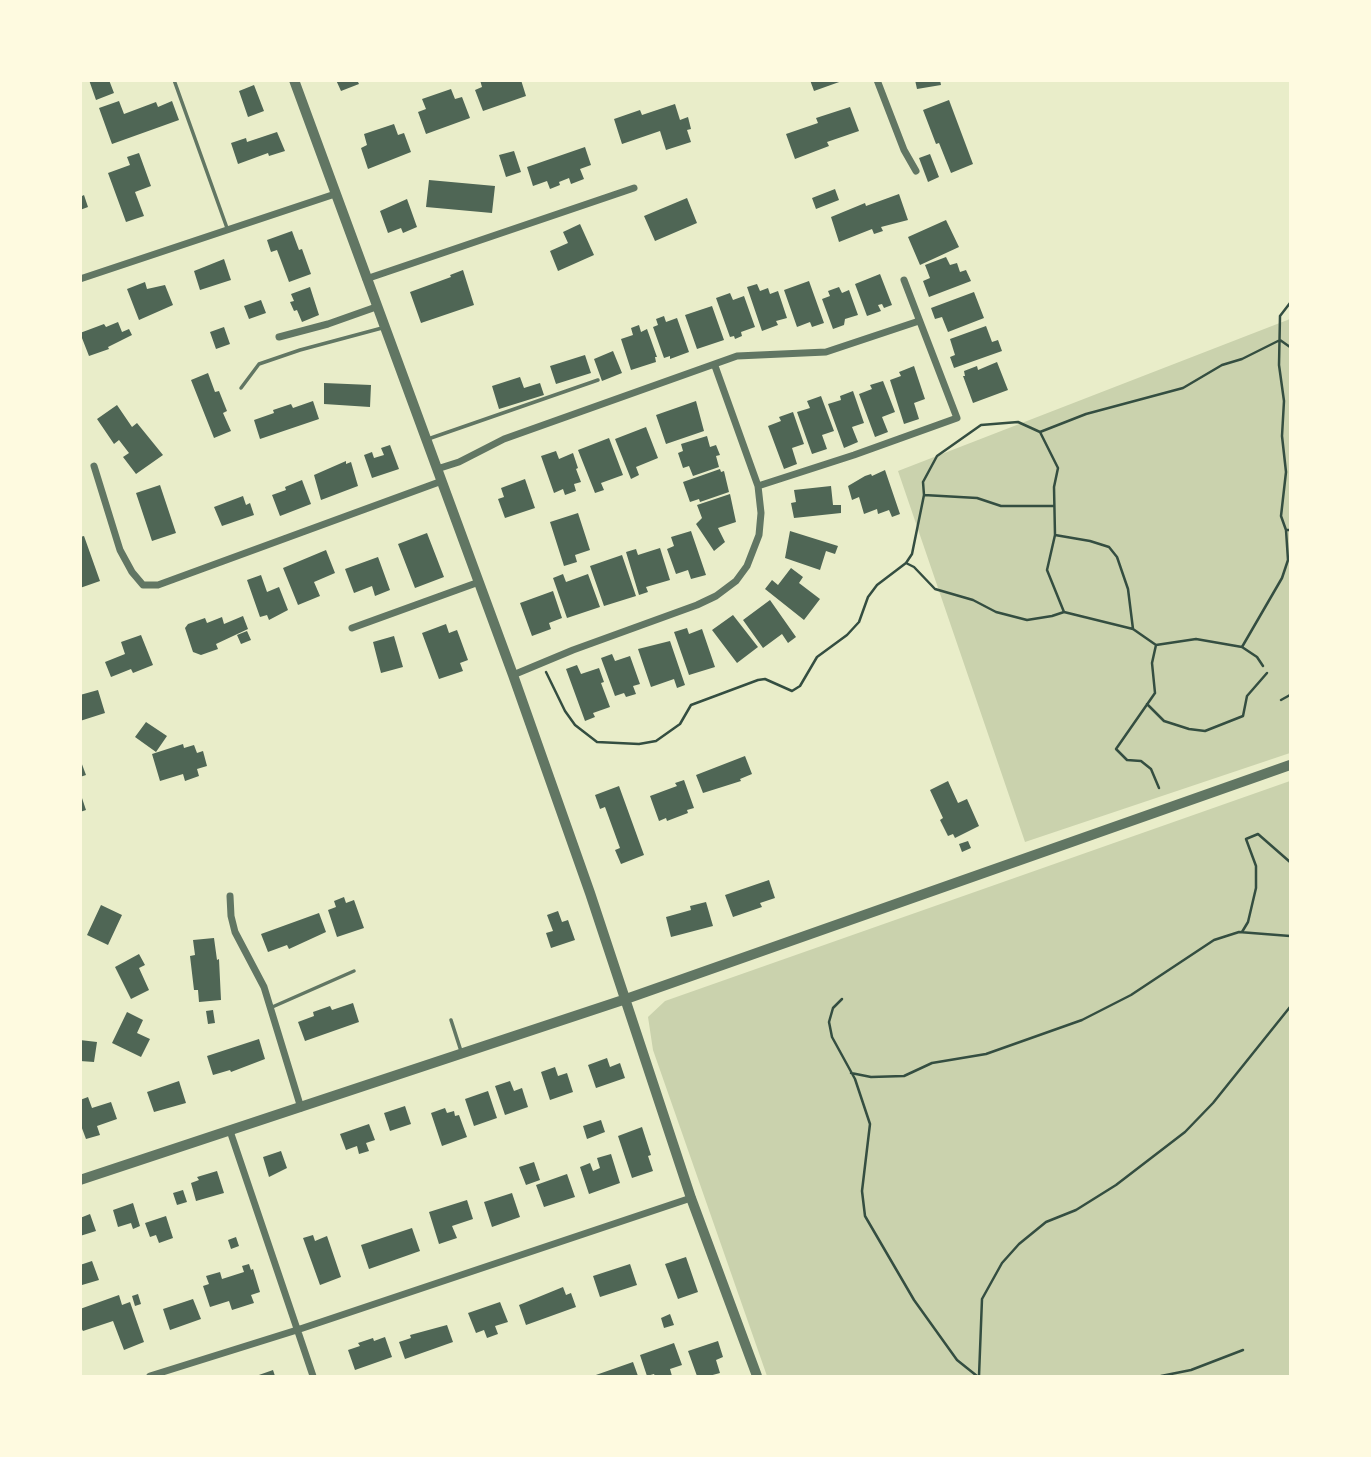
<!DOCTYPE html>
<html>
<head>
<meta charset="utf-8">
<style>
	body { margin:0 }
	#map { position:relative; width:1371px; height:1457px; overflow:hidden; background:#e9edc9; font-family:Lato,sans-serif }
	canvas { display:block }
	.frame { position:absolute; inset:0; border:82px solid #fefae0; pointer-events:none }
</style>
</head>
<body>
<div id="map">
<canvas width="1371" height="1457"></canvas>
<div class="frame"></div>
</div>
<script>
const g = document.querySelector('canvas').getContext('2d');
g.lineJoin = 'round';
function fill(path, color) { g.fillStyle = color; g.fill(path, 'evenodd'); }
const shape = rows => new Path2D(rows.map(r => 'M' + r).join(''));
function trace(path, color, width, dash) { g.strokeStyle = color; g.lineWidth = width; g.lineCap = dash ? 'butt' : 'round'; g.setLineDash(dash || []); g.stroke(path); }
fill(shape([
	[1290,319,1290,753,1025,842,898,471],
	[1290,781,1290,1376,767,1376,653,1050,648,1017,665,1001]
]), '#cad2ad');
fill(shape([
	[89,80,109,80,114,93,96,100],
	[336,80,357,80,359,84,341,91],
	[480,80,521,80,526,96,483,111,475,90,482,87],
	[810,80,842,80,842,81,814,91],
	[915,80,940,80,941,85,917,89],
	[254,85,264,111,248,117,239,91],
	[451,89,455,99,462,97,470,118,426,134,418,112,426,109,422,99],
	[949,100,973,164,951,173,939,143,936,144,923,110],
	[119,101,124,114,156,102,158,107,172,101,179,120,112,144,99,108],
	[675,104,680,120,688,117,691,129,687,130,691,142,666,150,660,131,622,144,614,119,640,110,642,115],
	[850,107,859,131,827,142,829,146,795,159,786,134,818,123,816,118],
	[394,124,398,135,404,133,411,152,368,169,361,148,367,145,364,134],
	[277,132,285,151,269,156,268,153,238,164,231,143,246,138,247,142],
	[585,147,591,165,580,169,584,179,571,184,569,178,559,182,560,185,550,189,547,181,533,186,527,167],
	[514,151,521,172,506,177,499,155],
	[139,153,151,186,135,192,144,216,126,222,108,173,130,165,127,157],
	[930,154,939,177,928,182,919,158],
	[429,180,495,186,492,213,426,207],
	[835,189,839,200,816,209,812,198],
	[899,194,908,220,881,227,883,231,874,234,872,229,839,242,831,217,865,203,866,206],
	[84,195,88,207,80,210,80,197],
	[687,198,697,223,655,241,644,216],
	[407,199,417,227,403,233,401,228,388,233,380,211],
	[946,220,959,247,920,265,908,237],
	[580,224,594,255,558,271,550,251,568,243,563,232],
	[292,231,299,250,302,249,311,274,289,282,277,250,271,252,267,240],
	[946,257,950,265,957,263,960,272,966,270,971,281,929,297,923,281,930,278,925,265],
	[224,259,231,280,200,290,194,271],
	[463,270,474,305,421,323,410,292,451,277,450,275],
	[880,274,892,305,884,308,882,304,878,305,881,311,867,316,855,284],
	[809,281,824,323,812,327,810,322,797,327,784,290],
	[145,282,147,289,165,285,173,305,139,320,127,289],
	[757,284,760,291,768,288,770,294,778,291,787,318,776,321,778,325,762,331,747,287],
	[310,287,319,315,302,322,297,310,294,311,290,302,294,301,291,294],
	[839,287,842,293,849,290,858,315,845,319,844,325,833,329,822,299,830,296,828,291],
	[974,292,984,318,948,332,942,317,935,319,931,308],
	[730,293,733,300,744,296,755,327,741,332,742,336,735,339,734,336,730,337,716,298],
	[261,300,266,313,249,319,244,306],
	[712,306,724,340,697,349,685,315],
	[664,316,666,322,677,318,689,352,670,359,670,356,664,358,653,327,658,325,656,319],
	[118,322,122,332,129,329,132,335,108,347,109,349,89,356,80,333,104,324,106,327],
	[639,325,641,332,647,329,657,357,655,357,656,362,631,370,621,339,633,335,631,328],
	[986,326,992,342,998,340,1002,351,954,368,950,357,955,355,950,339],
	[224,327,230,344,216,349,210,332],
	[613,351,622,373,602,381,594,359],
	[585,355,591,373,556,384,550,366],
	[997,362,1008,390,973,403,963,376,965,376,964,371,977,366,978,370],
	[914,366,925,399,914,403,919,419,904,424,890,380,901,376,899,372],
	[208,373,215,392,219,391,227,411,223,413,231,431,214,438,191,380],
	[520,377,524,388,540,383,544,395,499,409,492,386],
	[883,381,895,412,882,417,888,432,875,437,859,394,872,389,870,385],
	[324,383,371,385,370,407,324,404],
	[853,391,864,423,852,427,858,442,844,448,828,404,841,400,840,396],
	[821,396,834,431,822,435,827,449,812,454,797,412,810,408,807,401],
	[313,401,319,419,260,439,254,420,274,413,273,410,291,404,293,408],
	[696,401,704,431,666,444,656,415],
	[117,405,132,427,137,423,163,455,136,474,123,457,129,453,119,440,114,444,97,419],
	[793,412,804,444,792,448,797,464,784,469,768,426,781,421,779,417],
	[646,427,658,458,636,467,639,475,631,479,615,439],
	[707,436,710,447,716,445,720,455,716,456,719,467,693,476,689,466,683,468,678,453,683,451,681,444],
	[609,438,623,475,601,483,604,490,595,493,578,450],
	[390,445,399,469,372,478,364,455,372,452,374,458,384,455,381,448],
	[556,451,559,459,573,453,578,468,576,469,581,482,574,484,576,491,565,495,563,489,554,493,541,456],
	[346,461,346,464,351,462,358,486,321,500,314,475],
	[720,469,721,472,724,471,729,492,700,502,699,499,690,502,683,482],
	[885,470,900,514,892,517,889,510,878,514,877,509,864,514,859,497,852,500,848,486,865,476,871,474,872,476],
	[525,479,535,508,505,518,498,499,504,497,501,488],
	[302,480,311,504,280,516,272,495,286,490,285,487],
	[160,485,176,533,152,541,136,493],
	[831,486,833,505,841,505,841,513,794,518,791,503,796,502,794,490],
	[730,494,736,522,718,528,725,542,714,551,696,524,702,518,697,505],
	[243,496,246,505,250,503,254,515,222,526,214,507],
	[578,513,590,550,575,555,577,562,564,566,550,522],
	[691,531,706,575,691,579,688,570,676,574,667,549,674,546,671,537],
	[790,531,838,546,835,554,826,551,820,570,785,558],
	[427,533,444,577,415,588,398,544],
	[84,536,100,581,80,588,80,537],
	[660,548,670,580,646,587,648,592,639,595,626,552,636,549,638,555],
	[326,550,335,573,314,582,320,596,298,605,283,568],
	[622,555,636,596,604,606,590,566],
	[378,557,390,590,375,596,372,586,354,593,345,569],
	[791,568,803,577,799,583,820,599,804,620,765,589,772,580,778,585],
	[563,574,566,582,588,574,600,607,567,618,553,578],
	[261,575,267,592,279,587,288,610,269,620,267,615,260,617,247,580],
	[553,591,562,618,549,623,551,629,532,636,520,603],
	[770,600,796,637,788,643,782,634,763,648,743,620],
	[733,615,758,647,737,663,712,630],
	[243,616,248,629,216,644,218,649,201,655,193,652,185,628,188,624,205,618,207,623,222,617,224,624],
	[446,624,449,633,457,630,468,660,460,663,463,671,439,679,422,633],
	[687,628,689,634,702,629,715,667,689,675,674,632],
	[247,631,251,640,241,644,237,635],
	[141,635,153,665,133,673,131,669,111,677,105,662,125,654,121,642],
	[394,636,403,667,381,673,373,642],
	[670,641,685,685,677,688,674,679,651,687,638,649],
	[612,654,615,661,630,656,640,684,633,686,636,694,626,697,624,693,615,696,601,658],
	[577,665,581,674,599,668,604,682,601,683,610,707,593,713,595,717,585,721,566,669],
	[98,690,105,713,80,721,80,695],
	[146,722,167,736,156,752,135,737],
	[183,744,184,748,194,745,197,753,203,751,207,766,197,769,199,776,185,781,183,774,160,781,152,754],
	[745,756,752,774,740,779,741,781,703,793,696,775],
	[80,759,86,775,80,777],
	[684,780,694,808,687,810,688,813,667,821,666,818,659,821,650,796,677,786,675,783],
	[948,781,958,803,967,799,979,826,955,838,953,834,948,836,940,820,943,818,930,790],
	[619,786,644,855,621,864,615,850,620,848,605,807,600,809,595,795],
	[81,795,86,810,80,812,80,796],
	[968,841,971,848,962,852,959,844],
	[769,880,775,898,760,903,762,907,733,917,725,895],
	[344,897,346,903,354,900,364,928,337,937,328,910,336,907,334,901],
	[706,902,713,926,671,937,666,917,691,910,690,906],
	[101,905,122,915,108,945,87,935],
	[558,911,562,922,568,920,575,940,551,948,546,933,553,931,547,915],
	[319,913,326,932,289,949,287,945,268,952,261,934],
	[214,938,217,960,219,959,221,1000,199,1002,198,990,194,990,190,956,195,955,193,940],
	[139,954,145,965,139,968,149,990,131,999,115,967],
	[353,1003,359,1022,305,1041,298,1022,314,1016,313,1012,330,1006,332,1010],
	[213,1010,215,1023,208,1024,206,1011],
	[127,1012,143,1020,137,1033,150,1039,141,1057,112,1043],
	[259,1039,265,1059,231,1072,230,1070,213,1075,207,1056],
	[80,1040,97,1042,94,1062,80,1061],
	[607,1058,610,1067,620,1063,625,1078,596,1088,588,1065],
	[555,1067,558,1076,567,1073,573,1092,550,1100,541,1072],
	[179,1081,186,1103,154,1112,147,1092],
	[510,1081,514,1091,522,1088,528,1107,505,1115,495,1086],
	[488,1091,497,1118,474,1126,465,1099],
	[88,1097,92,1108,111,1102,117,1119,97,1126,100,1135,86,1139,80,1123,80,1100],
	[405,1106,411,1124,390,1131,384,1113],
	[445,1108,447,1113,454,1111,455,1116,459,1115,467,1137,442,1146,431,1113],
	[601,1120,605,1132,587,1139,583,1126],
	[369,1124,375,1140,366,1143,369,1151,359,1154,357,1146,346,1150,340,1134],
	[642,1127,651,1155,648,1156,653,1171,632,1178,618,1136],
	[281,1151,287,1168,269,1177,263,1157],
	[611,1154,620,1183,589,1194,580,1167,590,1163,593,1171,600,1168,597,1158],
	[534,1162,540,1180,526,1185,519,1167],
	[217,1171,224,1193,196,1201,191,1183,199,1180,197,1177],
	[567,1174,575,1197,544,1207,536,1185],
	[183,1190,187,1202,177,1205,173,1193],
	[512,1193,520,1217,492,1227,484,1202],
	[467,1200,473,1219,452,1226,457,1238,439,1244,429,1212],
	[133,1203,140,1226,133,1229,131,1223,118,1227,113,1210],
	[90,1214,96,1231,80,1236,80,1218],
	[166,1216,173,1238,159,1243,156,1235,150,1237,145,1223],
	[412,1228,420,1251,369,1269,361,1245],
	[313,1235,315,1241,327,1236,341,1277,320,1285,303,1238],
	[236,1237,239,1246,231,1249,228,1240],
	[686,1257,698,1292,678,1299,665,1264],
	[92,1261,99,1280,82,1285,80,1265],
	[249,1264,251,1270,253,1269,260,1292,251,1295,254,1303,232,1310,229,1301,210,1307,203,1286,209,1284,206,1276,220,1272,222,1279,244,1272,242,1266],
	[630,1264,637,1285,600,1297,593,1276],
	[563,1287,566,1295,571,1293,576,1307,526,1325,519,1305],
	[138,1294,141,1304,135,1306,132,1296],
	[119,1295,122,1305,130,1302,144,1342,124,1350,113,1321,83,1331,80,1326,80,1309],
	[193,1299,201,1319,170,1330,163,1309],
	[500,1302,508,1322,495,1326,498,1334,487,1338,484,1330,476,1333,468,1313],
	[670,1314,674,1325,664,1328,661,1318],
	[447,1325,453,1342,405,1359,399,1342,411,1338,410,1335],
	[385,1337,392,1357,355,1370,348,1350,360,1346,358,1343,373,1338,374,1341],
	[718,1341,723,1357,716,1360,720,1373,709,1376,697,1376,688,1351],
	[674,1343,682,1365,670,1369,672,1376,655,1376,654,1374,647,1376,640,1355],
	[633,1362,638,1376,593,1376],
	[273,1370,275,1376,256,1376]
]), '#4f6655');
trace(shape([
	[1290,303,1280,316,1279,365,1284,401,1282,436,1286,472,1281,516,1286,530,1290,530],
	[1040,432,1086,414,1183,388,1222,365,1242,359,1280,340,1290,347],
	[1054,506,1001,506,977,498,924,495,923,482,937,456,981,425,1018,422,1040,432,1058,468,1054,487,1055,535,1090,541,1109,547,1117,557,1128,589,1133,629],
	[906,563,914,567,935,589,973,600,996,612,1027,620,1052,616,1064,612,1047,570,1055,535],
	[1064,612,1133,629,1156,645,1196,639,1242,647,1257,657,1263,666],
	[1156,645,1152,663,1155,693,1116,749,1127,760,1141,761,1151,769,1159,788],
	[1242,647,1282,578,1288,560,1286,530],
	[546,672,565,711,575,725,597,742,639,744,656,741,680,724,691,705,758,680,765,679,792,691,800,686,817,657,847,635,859,622,868,597,877,585,906,563,912,554,924,495],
	[1281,700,1290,695],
	[1147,704,1164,721,1189,729,1205,731,1243,716,1247,696,1267,673],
	[1242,932,1248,922,1256,888,1256,866,1246,839,1258,834,1290,862],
	[842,999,833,1008,829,1022,832,1037,855,1079,870,1124,862,1191,865,1216,914,1300,957,1360,977,1376],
	[851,1073,871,1077,904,1076,932,1063,986,1054,1082,1020,1131,995,1214,940,1239,932,1290,936],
	[979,1376,982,1299,1002,1263,1019,1244,1046,1222,1076,1210,1116,1185,1185,1132,1213,1103,1290,1007],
	[1161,1376,1191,1370,1243,1350]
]), '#344e41', 2.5);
trace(shape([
	[174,80,227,228],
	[241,388,259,364,300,350,382,328],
	[428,439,598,380],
	[270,1008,354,971],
	[451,1020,461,1051]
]), '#617663', 3.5);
trace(shape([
	[877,80,904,150,916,171],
	[80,279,335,194],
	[366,279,634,188],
	[279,337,328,324,376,307],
	[94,466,120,550,132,572,143,585,158,585,442,481],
	[437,469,459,462,504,439,737,356,826,352,919,321],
	[758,486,854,455,957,418,904,280],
	[352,628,479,582],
	[513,675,573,650,697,605,716,596,736,581,747,566,759,535,761,513,758,486,715,366],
	[230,896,231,916,235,932,264,987,301,1108],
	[230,1131,313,1376],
	[150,1376,297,1330,691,1198]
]), '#617663', 7);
trace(shape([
	[294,80,513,675,590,893,691,1198,757,1376],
	[80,1180,626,999,1290,765]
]), '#617663', 10);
</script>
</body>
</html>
